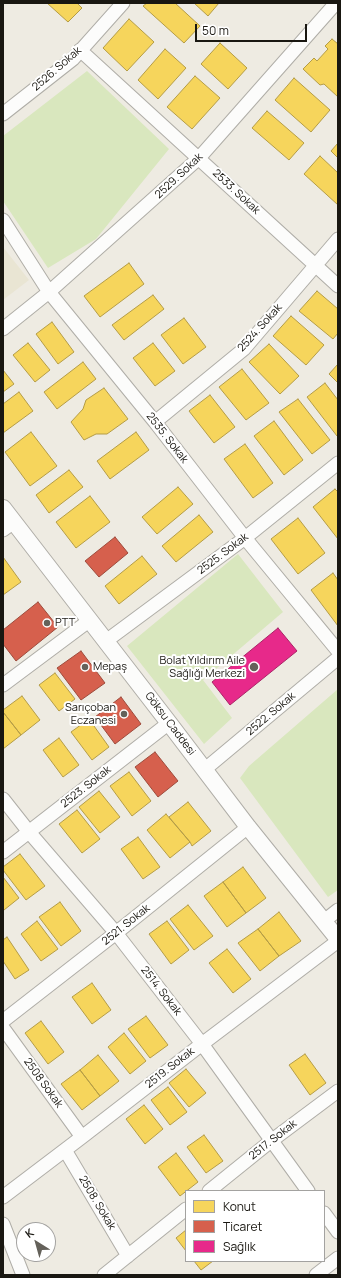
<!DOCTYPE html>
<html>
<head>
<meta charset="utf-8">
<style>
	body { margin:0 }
	#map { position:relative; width:341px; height:1278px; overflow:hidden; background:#eeebe2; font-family:Manrope,sans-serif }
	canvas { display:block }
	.frame { position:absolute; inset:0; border:4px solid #191711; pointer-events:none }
	.legend { position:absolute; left:185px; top:1190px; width:140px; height:72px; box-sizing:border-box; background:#fff; border:1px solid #a3a2a0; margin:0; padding:5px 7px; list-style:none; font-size:12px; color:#191711 }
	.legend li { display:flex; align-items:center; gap:8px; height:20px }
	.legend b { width:20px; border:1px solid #a3a2a0 }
	.north { position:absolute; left:16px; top:1222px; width:40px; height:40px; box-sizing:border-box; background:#fff; border:1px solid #a3a2a0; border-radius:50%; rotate:323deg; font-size:11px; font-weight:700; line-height:16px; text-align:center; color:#191711 }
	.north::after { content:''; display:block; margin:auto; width:14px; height:18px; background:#64615a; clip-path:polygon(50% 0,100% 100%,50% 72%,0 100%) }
	.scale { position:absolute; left:195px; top:24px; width:112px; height:18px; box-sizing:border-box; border:2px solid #191711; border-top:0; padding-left:5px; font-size:12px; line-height:14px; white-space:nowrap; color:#191711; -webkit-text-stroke:3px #fff; paint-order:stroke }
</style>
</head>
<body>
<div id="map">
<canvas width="341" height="1278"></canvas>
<div class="frame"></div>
<ul class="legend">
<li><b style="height:11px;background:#f6d55c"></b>Konut</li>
<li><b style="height:11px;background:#d6604d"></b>Ticaret</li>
<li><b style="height:11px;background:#e7298a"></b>Sağlık</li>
</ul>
<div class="north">K</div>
<div class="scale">50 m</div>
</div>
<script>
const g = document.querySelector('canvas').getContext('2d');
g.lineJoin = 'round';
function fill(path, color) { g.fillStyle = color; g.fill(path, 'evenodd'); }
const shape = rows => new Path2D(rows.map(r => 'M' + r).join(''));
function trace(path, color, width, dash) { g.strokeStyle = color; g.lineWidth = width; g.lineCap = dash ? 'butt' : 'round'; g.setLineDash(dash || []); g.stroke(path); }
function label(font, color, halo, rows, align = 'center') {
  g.font = font + ' Manrope,sans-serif'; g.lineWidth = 4; g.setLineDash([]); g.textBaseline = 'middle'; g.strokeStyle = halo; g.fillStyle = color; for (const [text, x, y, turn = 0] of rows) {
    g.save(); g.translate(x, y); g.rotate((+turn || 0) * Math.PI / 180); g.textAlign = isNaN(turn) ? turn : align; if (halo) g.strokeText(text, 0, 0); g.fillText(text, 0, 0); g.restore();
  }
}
fill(shape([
	[3,247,29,280,3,300]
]), '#e9e5d3');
fill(shape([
	[87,71,169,149,96,239,48,268,3,201,3,136],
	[238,554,283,612,203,680,232,718,204,744,127,646],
	[338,689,338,890,328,897,240,778,249,766]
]), '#d9e7be');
const homes = shape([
	[47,3,77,3,82,8,68,22,47,3],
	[147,3,175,3,200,26,184,43,143,6,147,3],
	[194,3,219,3,208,16,194,3],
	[129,19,154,42,127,71,103,48,129,19],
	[332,39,338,44,338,97,324,84,320,85,303,69,314,58,317,61,328,49,325,46,332,39],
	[220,43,247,68,228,89,201,64,220,43],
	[165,49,186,68,158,99,138,80,165,49],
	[195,76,220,98,192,129,167,107,195,76],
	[294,78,330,110,311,132,275,100,294,78],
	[267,111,304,143,289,160,252,128,267,111],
	[338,143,338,158,331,151,338,143],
	[320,156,338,173,338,205,304,174,320,156],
	[129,263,144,284,100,317,84,296,129,263],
	[317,291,338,309,338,333,333,339,299,311,317,291],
	[153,295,164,309,124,340,112,325,153,295],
	[291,316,324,345,306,365,273,336,291,316],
	[184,318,206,347,183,364,161,335,184,318],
	[52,322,74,352,58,364,36,334,52,322],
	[28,343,50,370,35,382,13,355,28,343],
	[153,343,175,371,155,386,133,358,153,343],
	[269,344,299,376,280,394,249,362,269,344],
	[83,362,96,379,57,409,44,392,83,362],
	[338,364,338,383,329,374,338,364],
	[242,369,269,403,246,420,219,387,242,369],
	[3,370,14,384,3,392,3,370],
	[325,383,338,400,338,435,337,436,307,397,325,383],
	[104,388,128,419,107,434,96,434,84,440,71,422,83,409,86,400,104,388],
	[19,392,33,411,3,433,3,404,19,392],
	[210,395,235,427,214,443,189,411,210,395],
	[298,399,330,440,312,454,279,412,298,399],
	[274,421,303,460,284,475,254,436,274,421],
	[31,432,57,466,30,486,5,452,31,432],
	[136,432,149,450,110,479,97,461,136,432],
	[245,444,273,483,253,498,224,459,245,444],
	[69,470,83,487,49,513,36,495,69,470],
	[178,487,193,504,157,534,142,517,178,487],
	[335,489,338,492,338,539,313,507,335,489],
	[90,496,110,522,76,548,56,522,90,496],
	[199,515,213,532,176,562,162,546,199,515],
	[298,518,325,553,298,574,271,539,298,518],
	[142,556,157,574,119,604,105,586,142,556],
	[3,557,21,582,3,595,3,557],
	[333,573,338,580,338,626,311,590,333,573],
	[55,673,75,699,59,711,39,685,55,673],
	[22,696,40,720,21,735,3,712,3,710,22,696],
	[3,712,21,735,3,749,3,712],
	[89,719,109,747,92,760,71,732,89,719],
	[59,738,79,765,63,777,43,750,59,738],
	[129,772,151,801,132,816,110,786,129,772],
	[99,791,120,817,100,833,79,807,99,791],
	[188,802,211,831,192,846,190,842,169,817,188,802],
	[77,810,100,839,82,853,59,824,77,810],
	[166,814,190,842,170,858,147,830,166,814],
	[138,837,160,867,143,879,121,849,138,837],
	[20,854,45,886,26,900,3,870,3,867,20,854],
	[243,867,266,898,246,913,223,882,243,867],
	[3,877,19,898,4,910,3,909,3,877],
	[223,882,246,913,227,927,204,896,223,882],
	[60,902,81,931,61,946,39,917,60,902],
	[188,905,213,936,194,950,170,919,188,905],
	[279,912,301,941,279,956,258,929,279,912],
	[37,921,58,949,41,961,21,934,37,921],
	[167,921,189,950,171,964,149,934,167,921],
	[258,929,279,956,260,971,238,943,258,929],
	[7,937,29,970,15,979,3,961,3,940,7,937],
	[227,949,251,979,233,993,209,963,227,949],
	[92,983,111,1010,92,1024,72,997,92,983],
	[146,1016,168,1045,150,1058,128,1029,146,1016],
	[41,1021,64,1052,48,1064,25,1033,41,1021],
	[124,1033,146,1061,130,1074,108,1047,124,1033],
	[305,1054,326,1083,310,1095,289,1065,305,1054],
	[98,1055,119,1081,100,1096,80,1070,98,1055],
	[186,1069,206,1093,189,1107,169,1083,186,1069],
	[80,1070,100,1096,82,1110,61,1084,80,1070],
	[168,1087,187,1112,170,1125,151,1100,168,1087],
	[144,1105,163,1129,145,1144,126,1119,144,1105],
	[204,1135,223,1161,206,1173,187,1147,204,1135],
	[176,1153,198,1182,180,1196,158,1167,176,1153],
	[186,1230,186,1251,176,1238,186,1230],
	[194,1261,213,1261,201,1270,194,1261]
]);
fill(homes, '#f6d55c');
trace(homes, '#b49c46', 1);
const shops = shape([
	[115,537,128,553,99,577,85,561,115,537],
	[38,602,58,627,16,661,3,644,3,630,38,602],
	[81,651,105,683,81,700,57,668,81,651],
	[121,697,141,724,115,744,95,717,121,697],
	[155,752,178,781,158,797,135,767,155,752]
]);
fill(shops, '#d6604d');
trace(shops, '#9d4a3b', 1);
const health = shape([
	[278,628,297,651,230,705,212,682,278,628]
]);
fill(health, '#e7298a');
trace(health, '#a92466', 1);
const minor = shape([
	[80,50,338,286],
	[3,114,73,59,123,3],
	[3,220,49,292,155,422,245,538,338,651],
	[3,329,49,292,199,158,336,3],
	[155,422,244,349,338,239],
	[3,530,14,522],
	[106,641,245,538,338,463],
	[3,685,90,620],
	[204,770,338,658],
	[3,799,29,832,116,933,202,1044,308,1191],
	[3,852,169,723],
	[324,921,338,910],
	[3,1021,116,933,248,827],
	[3,1028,82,1137],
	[65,1150,128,1256],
	[209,1191,271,1141,338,1091],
	[3,1197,82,1137,202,1044,338,941],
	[324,1213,338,1232],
	[3,1224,23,1275],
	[104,1275,186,1209],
	[316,1275,338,1258]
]);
const tertiary = shape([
	[3,508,169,723,248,827,338,939]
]);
trace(minor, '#afada7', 15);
trace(tertiary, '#afada7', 18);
trace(minor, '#fcfcfb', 13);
trace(tertiary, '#fcfcfb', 16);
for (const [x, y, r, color] of [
	[47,623,4,"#64615a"],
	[85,667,4,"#64615a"],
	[254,667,5,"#64615a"],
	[124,714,4,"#64615a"]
]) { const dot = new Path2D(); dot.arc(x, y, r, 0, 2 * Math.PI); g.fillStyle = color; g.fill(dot); trace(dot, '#fff', 1.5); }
label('11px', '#191711', '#fff', [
	["2526. Sokak",57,69,-41],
	["2529. Sokak",179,176,-43],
	["2533. Sokak",236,192,43],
	["2524. Sokak",260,328,-48],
	["2535. Sokak",167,438,52],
	["2525. Sokak",223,554,-37],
	["2522. Sokak",271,714,-40],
	["Göksu Caddesi",170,724,53],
	["2523. Sokak",86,787,-38],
	["2521. Sokak",126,925,-39],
	["2514. Sokak",161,991,52],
	["2519. Sokak",170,1068,-38],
	["2508 Sokak",43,1083,54],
	["2517. Sokak",273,1140,-38],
	["2508. Sokak",97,1203,59]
]);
label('11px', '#191711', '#fff', [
	["PTT",55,623],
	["Bolat Yıldırım Aile",245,661,"right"],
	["Sağlığı Merkezi",245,674,"right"],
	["Mepaş",93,667],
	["Sarıçoban",116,708,"right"],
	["Eczanesi",116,721,"right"]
], 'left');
</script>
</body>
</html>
